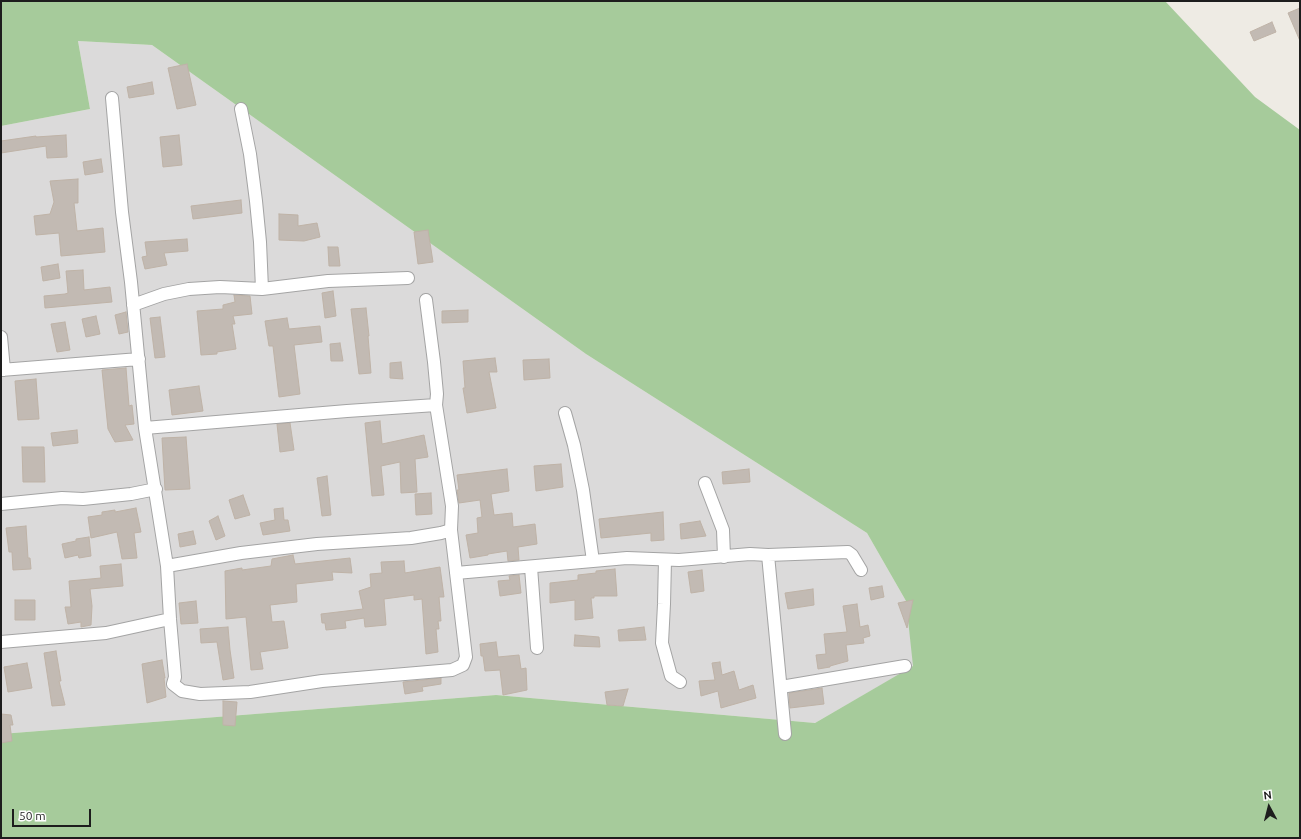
<!DOCTYPE html>
<html>
<head>
<meta charset="utf-8">
<style>
	body { margin:0 }
	#map { position:relative; width:1301px; height:839px; overflow:hidden; background:#eeebe4; font-family:Ubuntu,sans-serif }
	canvas { display:block }
	.frame { position:absolute; inset:0; border:2px solid #1d1d1d; pointer-events:none }
	.north { position:absolute; left:1249px; top:787px; width:40px; height:40px; -webkit-text-stroke:3px #fff; paint-order:stroke; rotate:353deg; font-size:11px; font-weight:700; line-height:16px; text-align:center; color:#1d1d1d }
	.north::after { content:''; display:block; margin:auto; width:14px; height:18px; background:#1d1d1d; clip-path:polygon(50% 0,100% 100%,50% 72%,0 100%) }
	.scale { position:absolute; left:12px; top:809px; width:79px; height:18px; box-sizing:border-box; border:2px solid #1d1d1d; border-top:0; padding-left:5px; font-size:12px; line-height:14px; white-space:nowrap; color:#1d1d1d; -webkit-text-stroke:3px #fff; paint-order:stroke }
</style>
</head>
<body>
<div id="map">
<canvas width="1301" height="839"></canvas>
<div class="frame"></div>
<div class="north">N</div>
<div class="scale">50 m</div>
</div>
<script>
const g = document.querySelector('canvas').getContext('2d');
g.lineJoin = 'round';
function fill(path, color) { g.fillStyle = color; g.fill(path, 'evenodd'); }
const shape = rows => new Path2D(rows.map(r => 'M' + r).join(''));
function trace(path, color, width, dash) { g.strokeStyle = color; g.lineWidth = width; g.lineCap = dash ? 'butt' : 'round'; g.setLineDash(dash || []); g.stroke(path); }
fill(shape([
	[78,41,152,45,586,354,867,533,906,601,914,666,815,723,496,695,1,734,1,126,90,109]
]), '#dbdada');
fill(shape([
	[1,1,1165,1,1255,97,1300,130,1300,838,1,838,1,734,496,695,815,723,913,666,906,601,867,533,586,354,152,45,78,41,90,109,1,126]
]), '#a6cb9b');
const building = shape([
	[1300,8,1300,41,1288,13,1300,8],
	[1272,22,1276,32,1254,41,1250,32,1272,22],
	[187,64,196,105,177,109,168,68,187,64],
	[152,82,154,94,129,98,127,87,152,82],
	[66,135,67,157,47,158,46,146,1,153,1,141,36,136,36,137,66,135],
	[179,135,182,165,163,167,160,137,179,135],
	[101,159,103,172,85,175,83,162,101,159],
	[78,179,78,203,74,203,77,231,103,228,105,252,61,256,59,233,36,235,34,216,50,214,54,202,50,181,78,179],
	[241,200,242,213,193,219,191,206,241,200],
	[279,214,298,215,298,226,317,223,320,237,304,241,279,240,279,214],
	[428,230,433,262,418,264,414,232,428,230],
	[187,239,188,251,164,253,167,265,145,269,142,257,147,256,145,242,187,239],
	[328,247,338,247,340,266,329,266,328,247],
	[58,264,60,278,43,281,41,267,58,264],
	[83,270,84,290,110,287,112,302,45,308,44,296,65,294,68,293,66,271,83,270],
	[333,291,336,316,325,318,322,293,333,291],
	[234,295,250,296,252,314,233,316,235,324,232,324,236,349,217,352,217,354,201,355,197,311,223,309,223,305,235,302,234,295],
	[366,308,369,336,368,336,371,373,359,374,351,309,366,308],
	[468,310,468,322,442,323,442,311,468,310],
	[126,312,128,332,119,334,115,315,126,312],
	[96,316,100,334,86,337,82,319,96,316],
	[160,317,165,357,155,358,150,318,160,317],
	[287,318,289,329,320,326,322,342,294,345,300,394,279,397,273,346,269,346,265,321,287,318],
	[65,322,70,350,57,352,51,324,65,322],
	[340,343,343,361,331,361,330,344,340,343],
	[495,358,497,372,489,372,496,408,467,413,463,388,465,388,463,361,495,358],
	[549,359,550,378,524,380,523,360,549,359],
	[401,362,403,379,390,378,390,363,401,362],
	[126,368,129,406,132,405,134,424,125,425,133,440,115,442,108,429,102,370,126,368],
	[36,379,39,419,18,420,15,381,36,379],
	[199,386,203,411,172,415,169,390,199,386],
	[380,421,382,444,424,435,428,457,415,459,417,492,401,493,400,462,381,466,384,495,372,496,365,423,380,421],
	[290,423,294,450,280,452,277,424,290,423],
	[77,430,78,443,53,446,51,433,77,430],
	[186,437,190,489,165,490,162,438,186,437],
	[22,447,44,447,45,482,23,482,22,447],
	[561,464,563,487,536,491,534,466,561,464],
	[507,469,509,491,491,494,494,515,512,513,513,527,535,524,537,544,518,547,519,560,508,561,507,551,488,554,488,555,470,558,466,535,478,533,477,518,482,517,480,500,459,503,457,490,459,490,457,475,507,469],
	[749,469,750,482,723,484,722,472,749,469],
	[327,476,331,515,322,516,317,478,327,476],
	[431,493,432,514,416,515,415,494,431,493],
	[243,495,250,515,235,519,229,500,243,495],
	[136,508,141,532,134,533,137,558,122,559,117,532,91,538,88,517,102,515,102,512,115,510,115,512,136,508],
	[283,508,284,520,288,520,290,531,263,535,260,523,275,520,274,509,283,508],
	[663,512,664,540,651,541,651,533,601,538,599,519,663,512],
	[218,516,225,536,216,540,209,521,218,516],
	[700,521,706,536,681,539,680,524,700,521],
	[26,526,28,558,30,558,31,569,13,570,12,552,9,552,6,528,26,526],
	[193,531,196,544,180,547,178,534,193,531],
	[89,537,91,556,79,558,78,555,65,558,62,544,76,541,76,539,89,537],
	[293,555,295,564,350,558,352,573,332,572,333,580,296,584,297,602,270,605,272,622,284,621,288,648,260,652,263,669,251,670,246,617,226,619,225,571,242,568,242,570,271,566,272,559,293,555],
	[404,561,405,573,440,567,444,597,439,597,441,621,438,621,439,629,436,629,438,652,426,654,422,599,414,600,414,595,384,599,386,625,365,627,364,618,345,621,346,628,326,630,325,623,322,623,321,614,363,609,359,591,371,587,370,574,382,573,381,562,404,561],
	[121,564,123,586,90,589,92,606,91,625,81,627,81,622,68,624,65,607,71,607,69,581,101,578,100,566,121,564],
	[615,569,617,596,594,596,594,598,591,598,593,618,575,620,575,600,550,603,550,583,578,580,578,575,596,573,596,571,615,569],
	[702,570,704,591,691,593,688,572,702,570],
	[519,575,521,593,500,596,498,581,510,580,509,576,519,575],
	[882,586,884,597,871,600,869,588,882,586],
	[813,589,814,605,788,609,785,593,813,589],
	[15,600,35,600,35,620,15,620,15,600],
	[913,600,907,628,898,603,913,600],
	[196,601,198,623,181,624,179,603,196,601],
	[857,604,860,627,868,625,870,636,863,638,864,643,846,645,848,661,830,666,830,667,818,669,816,655,826,654,824,634,847,632,843,606,857,604],
	[228,627,230,650,234,678,223,680,217,642,201,643,200,629,228,627],
	[644,627,646,640,619,641,618,630,644,627],
	[575,635,599,637,600,647,574,646,575,635],
	[496,642,498,657,519,655,521,669,526,668,527,690,503,695,500,670,485,671,483,656,481,656,480,644,496,642],
	[56,651,61,681,59,681,65,705,52,706,44,653,56,651],
	[162,660,165,678,164,678,166,697,147,703,142,664,162,660],
	[720,662,722,675,734,671,739,690,753,685,756,698,721,708,718,691,701,696,699,681,715,680,712,663,720,662],
	[27,663,32,688,8,692,4,667,27,663],
	[441,678,441,684,422,687,423,691,405,694,403,682,441,678],
	[822,688,824,704,790,708,789,693,822,688],
	[628,689,623,706,607,705,605,692,628,689],
	[223,701,237,702,235,726,223,725,223,701],
	[1,714,11,715,13,725,10,725,12,741,1,743,1,714]
]);
fill(building, '#c2bab3');
trace(building, '#bfb3a7', 1);
const street = shape([
	[112,98,122,212,131,282,145,428,167,566,170,619,175,677,173,684,182,691,200,694,250,692,322,681,452,670,463,665,466,657,451,530],
	[241,109,250,154,256,201,260,242,262,289],
	[133,305,164,294,189,289,220,287,262,289,328,281,408,278],
	[1,337,4,370],
	[1,370,139,359],
	[565,413,574,445,583,490,593,561],
	[145,428,347,411,436,405],
	[705,483,723,530,724,557],
	[1,504,62,498,83,499,131,494,156,489],
	[768,555,848,552,852,555,861,570],
	[665,560,664,604,662,643,671,676,680,682],
	[167,566,241,553,317,544,411,538,441,533,451,530,452,506,436,405,437,394,434,362,426,300],
	[531,567,537,648],
	[456,573,627,558,679,560,750,554,768,555,785,734],
	[1,642,106,633,170,619],
	[781,687,905,666]
]);
trace(street, '#a4a4a4', 14);
trace(street, '#fff', 12);
</script>
</body>
</html>
